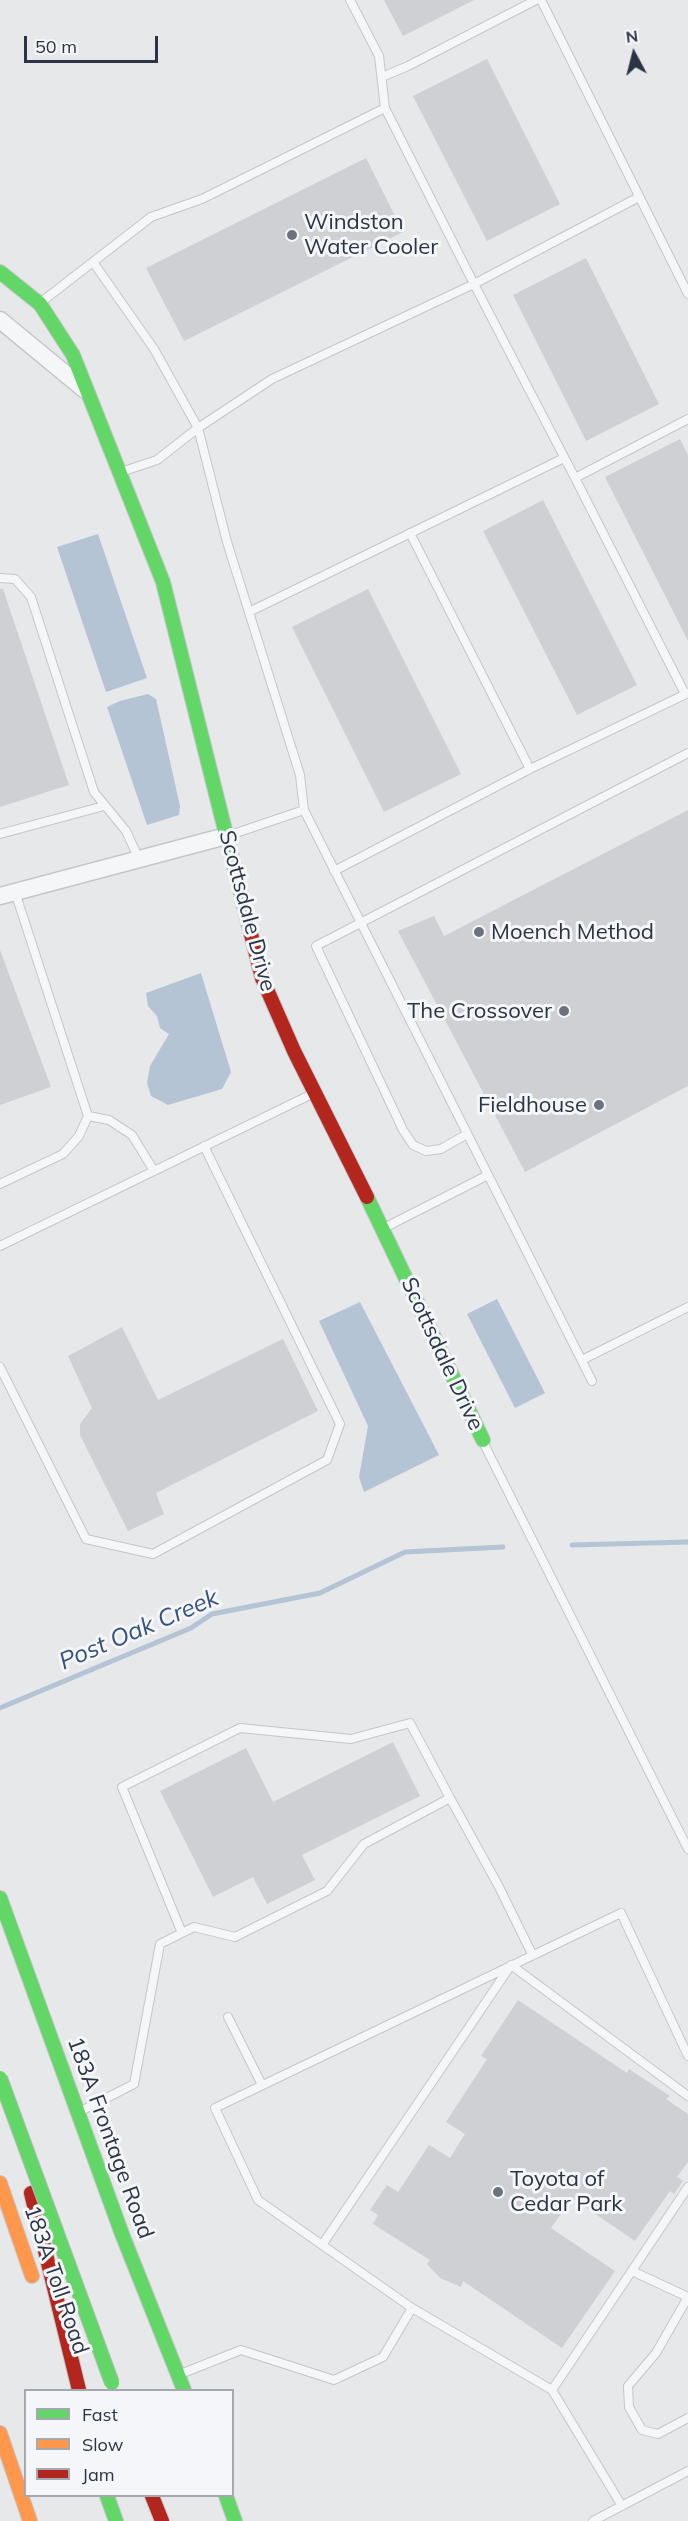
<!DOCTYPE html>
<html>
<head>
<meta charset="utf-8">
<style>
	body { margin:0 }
	#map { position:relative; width:688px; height:2521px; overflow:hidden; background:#e6e8ea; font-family:Mulish,sans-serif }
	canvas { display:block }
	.legend { position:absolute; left:24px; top:2389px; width:210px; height:108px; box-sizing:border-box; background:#f4f6f9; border:2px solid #a4a8b1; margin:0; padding:8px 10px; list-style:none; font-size:18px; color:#2b3445 }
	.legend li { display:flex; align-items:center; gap:12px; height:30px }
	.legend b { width:30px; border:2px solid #a4a8b1 }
	.north { position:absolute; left:604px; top:24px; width:60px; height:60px; -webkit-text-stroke:4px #f4f6f9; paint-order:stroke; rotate:353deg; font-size:16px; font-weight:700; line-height:24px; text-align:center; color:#2b3445 }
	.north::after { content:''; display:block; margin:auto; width:21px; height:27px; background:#2b3445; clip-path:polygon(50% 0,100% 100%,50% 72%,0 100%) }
	.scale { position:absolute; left:24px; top:36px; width:134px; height:27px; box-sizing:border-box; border:3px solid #2b3445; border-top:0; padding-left:8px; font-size:18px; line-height:21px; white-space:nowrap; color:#2b3445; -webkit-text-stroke:4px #f4f6f9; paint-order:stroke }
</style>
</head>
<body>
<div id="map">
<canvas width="688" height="2521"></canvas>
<ul class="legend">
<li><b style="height:8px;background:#63d668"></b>Fast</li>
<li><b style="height:8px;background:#ff974d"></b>Slow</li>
<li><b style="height:8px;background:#b3261e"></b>Jam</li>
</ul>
<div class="north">N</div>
<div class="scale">50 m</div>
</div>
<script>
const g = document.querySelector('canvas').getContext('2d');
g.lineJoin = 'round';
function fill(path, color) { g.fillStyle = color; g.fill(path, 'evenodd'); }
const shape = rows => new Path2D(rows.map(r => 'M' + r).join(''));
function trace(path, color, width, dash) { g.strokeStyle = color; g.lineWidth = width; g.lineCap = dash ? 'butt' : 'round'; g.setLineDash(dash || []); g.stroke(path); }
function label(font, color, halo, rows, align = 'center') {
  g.font = font + ' Mulish,sans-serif'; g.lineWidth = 6; g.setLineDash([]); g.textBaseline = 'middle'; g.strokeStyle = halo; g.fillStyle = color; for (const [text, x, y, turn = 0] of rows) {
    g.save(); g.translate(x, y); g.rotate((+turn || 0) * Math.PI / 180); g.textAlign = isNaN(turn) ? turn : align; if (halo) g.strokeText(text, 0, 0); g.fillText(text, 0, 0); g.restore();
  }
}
fill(shape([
	[98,534,147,678,106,692,57,547],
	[148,694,156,699,180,806,179,815,147,825,107,707,120,701],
	[201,973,231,1072,222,1089,168,1105,151,1096,147,1083,150,1066,169,1034,160,1028,157,1016,148,1006,146,993],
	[497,1299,545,1393,515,1408,467,1314],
	[360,1302,439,1455,364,1492,359,1477,368,1426,319,1321]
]), '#b4c4d5');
trace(shape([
	[572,1545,688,1542],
	[0,1708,191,1628,212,1614,320,1593,405,1552,503,1547]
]), '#b4c4d5', 5);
fill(shape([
	[384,0,474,0,403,36],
	[487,59,560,204,487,241,413,96],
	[366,158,403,232,184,341,146,268],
	[586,258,659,404,586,441,513,295],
	[680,439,688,455,688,641,605,477],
	[543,500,637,685,577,715,483,531],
	[0,589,3,589,69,785,0,807],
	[368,589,461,774,384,812,292,627],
	[688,810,688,1086,525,1172,398,931,434,916,444,936],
	[0,950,51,1087,0,1105],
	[122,1327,158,1400,283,1339,318,1411,156,1493,164,1514,128,1531,80,1435,80,1424,92,1408,68,1356],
	[393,1742,420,1796,302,1855,315,1880,267,1904,253,1877,213,1897,160,1791,246,1748,273,1802],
	[518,2000,627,2073,629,2069,670,2096,666,2099,688,2114,688,2162,677,2177,683,2181,674,2194,670,2191,635,2241,572,2198,551,2228,615,2271,562,2348,463,2281,461,2287,440,2278,427,2264,430,2260,373,2224,378,2215,370,2210,387,2185,398,2192,429,2145,450,2158,465,2134,446,2122,487,2059,481,2056]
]), '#ced0d3');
const lane = shape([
	[541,0,688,294],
	[382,77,408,66,536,0],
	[385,108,474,284,639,197],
	[93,262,154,349,198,428,227,542,300,775,304,810,592,1381],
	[40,303,151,217,202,199,385,108,379,56,350,0],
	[121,472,157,460,198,428,272,379,474,284,575,478,688,419],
	[575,478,685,694],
	[0,578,15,579,31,597,94,792,126,831,139,859],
	[249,612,564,458],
	[530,769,688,693],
	[0,834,104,806],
	[230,835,304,810],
	[334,871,530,769,410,533],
	[15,892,88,1116,109,1120,132,1135,154,1171],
	[467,1134,441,1149,426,1151,413,1145,403,1130,316,946,688,753],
	[0,1184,63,1154,79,1136,88,1116],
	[386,1227,488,1175],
	[0,1246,314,1093],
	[582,1360,688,1307],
	[0,1367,86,1539,153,1554,327,1460,340,1424,204,1146],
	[483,1442,688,1849],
	[182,1933,122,1787,240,1728,351,1739,410,1723,450,1798],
	[228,2017,262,2085],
	[81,2111,134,2084,160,1944,194,1927,235,1937,327,1891,364,1844,450,1798,498,1885,532,1954],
	[322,2245,511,1965,688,2096],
	[632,2271,688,2297],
	[688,2297,656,2353,628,2386,629,2407,642,2430,658,2434,688,2418],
	[412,2308,258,2200,215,2108,621,1913,688,2056],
	[178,2375,241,2350,334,2380,383,2357,412,2308,552,2390,688,2187],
	[552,2390,622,2506],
	[593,2521,688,2471]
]);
const street = shape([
	[0,320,85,390],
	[0,896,226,836]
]);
const fast = shape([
	[0,272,40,304,73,355,163,582,251,934],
	[367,1197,483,1440],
	[0,1898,122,2234,184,2390],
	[107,2496,116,2521],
	[226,2496,235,2521]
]);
const slow = shape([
	[0,2183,32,2276],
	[0,2433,30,2521]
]);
const jam = shape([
	[251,934,262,978,294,1051,367,1197],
	[31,2193,79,2390],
	[152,2496,162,2521]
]);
trace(lane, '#c4c6c8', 10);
trace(street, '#c4c6c8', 19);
trace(fast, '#c4c6c8', 16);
trace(slow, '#c4c6c8', 16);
trace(jam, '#c4c6c8', 16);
trace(lane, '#f5f6f7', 8);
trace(street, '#f5f6f7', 16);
trace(fast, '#63d668', 14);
trace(slow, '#ff974d', 14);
trace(jam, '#b3261e', 14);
const fastBridge = shape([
	[0,2078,112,2383]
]);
trace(fastBridge, '#b8bbbf', 16, []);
trace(fastBridge, '#63d668', 14);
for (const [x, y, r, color] of [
	[292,235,6,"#6c737f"],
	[479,932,6,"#6c737f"],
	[564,1011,6,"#6c737f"],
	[599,1105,6,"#6c737f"],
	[498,2192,6,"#6c737f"]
]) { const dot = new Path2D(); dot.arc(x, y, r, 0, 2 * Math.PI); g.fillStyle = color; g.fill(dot); trace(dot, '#f4f6f9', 2); }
label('22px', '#2b3445', '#f4f6f9', [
	["Windston",304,222],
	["Water Cooler",304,247],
	["Moench Method",491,932],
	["The Crossover",552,1011,"right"],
	["Fieldhouse",587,1105,"right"],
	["Toyota of",510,2179],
	["Cedar Park",510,2204]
], 'left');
label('22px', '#2b3445', '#f4f6f9', [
	["Scottsdale Drive",247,911,75],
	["Scottsdale Drive",442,1354,65],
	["183A Frontage Road",110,2138,70],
	["183A Toll Road",56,2280,71]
]);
label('italic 24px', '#34527a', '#f4f6f9', [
	["Post Oak Creek",139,1630,-23]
]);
</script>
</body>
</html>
